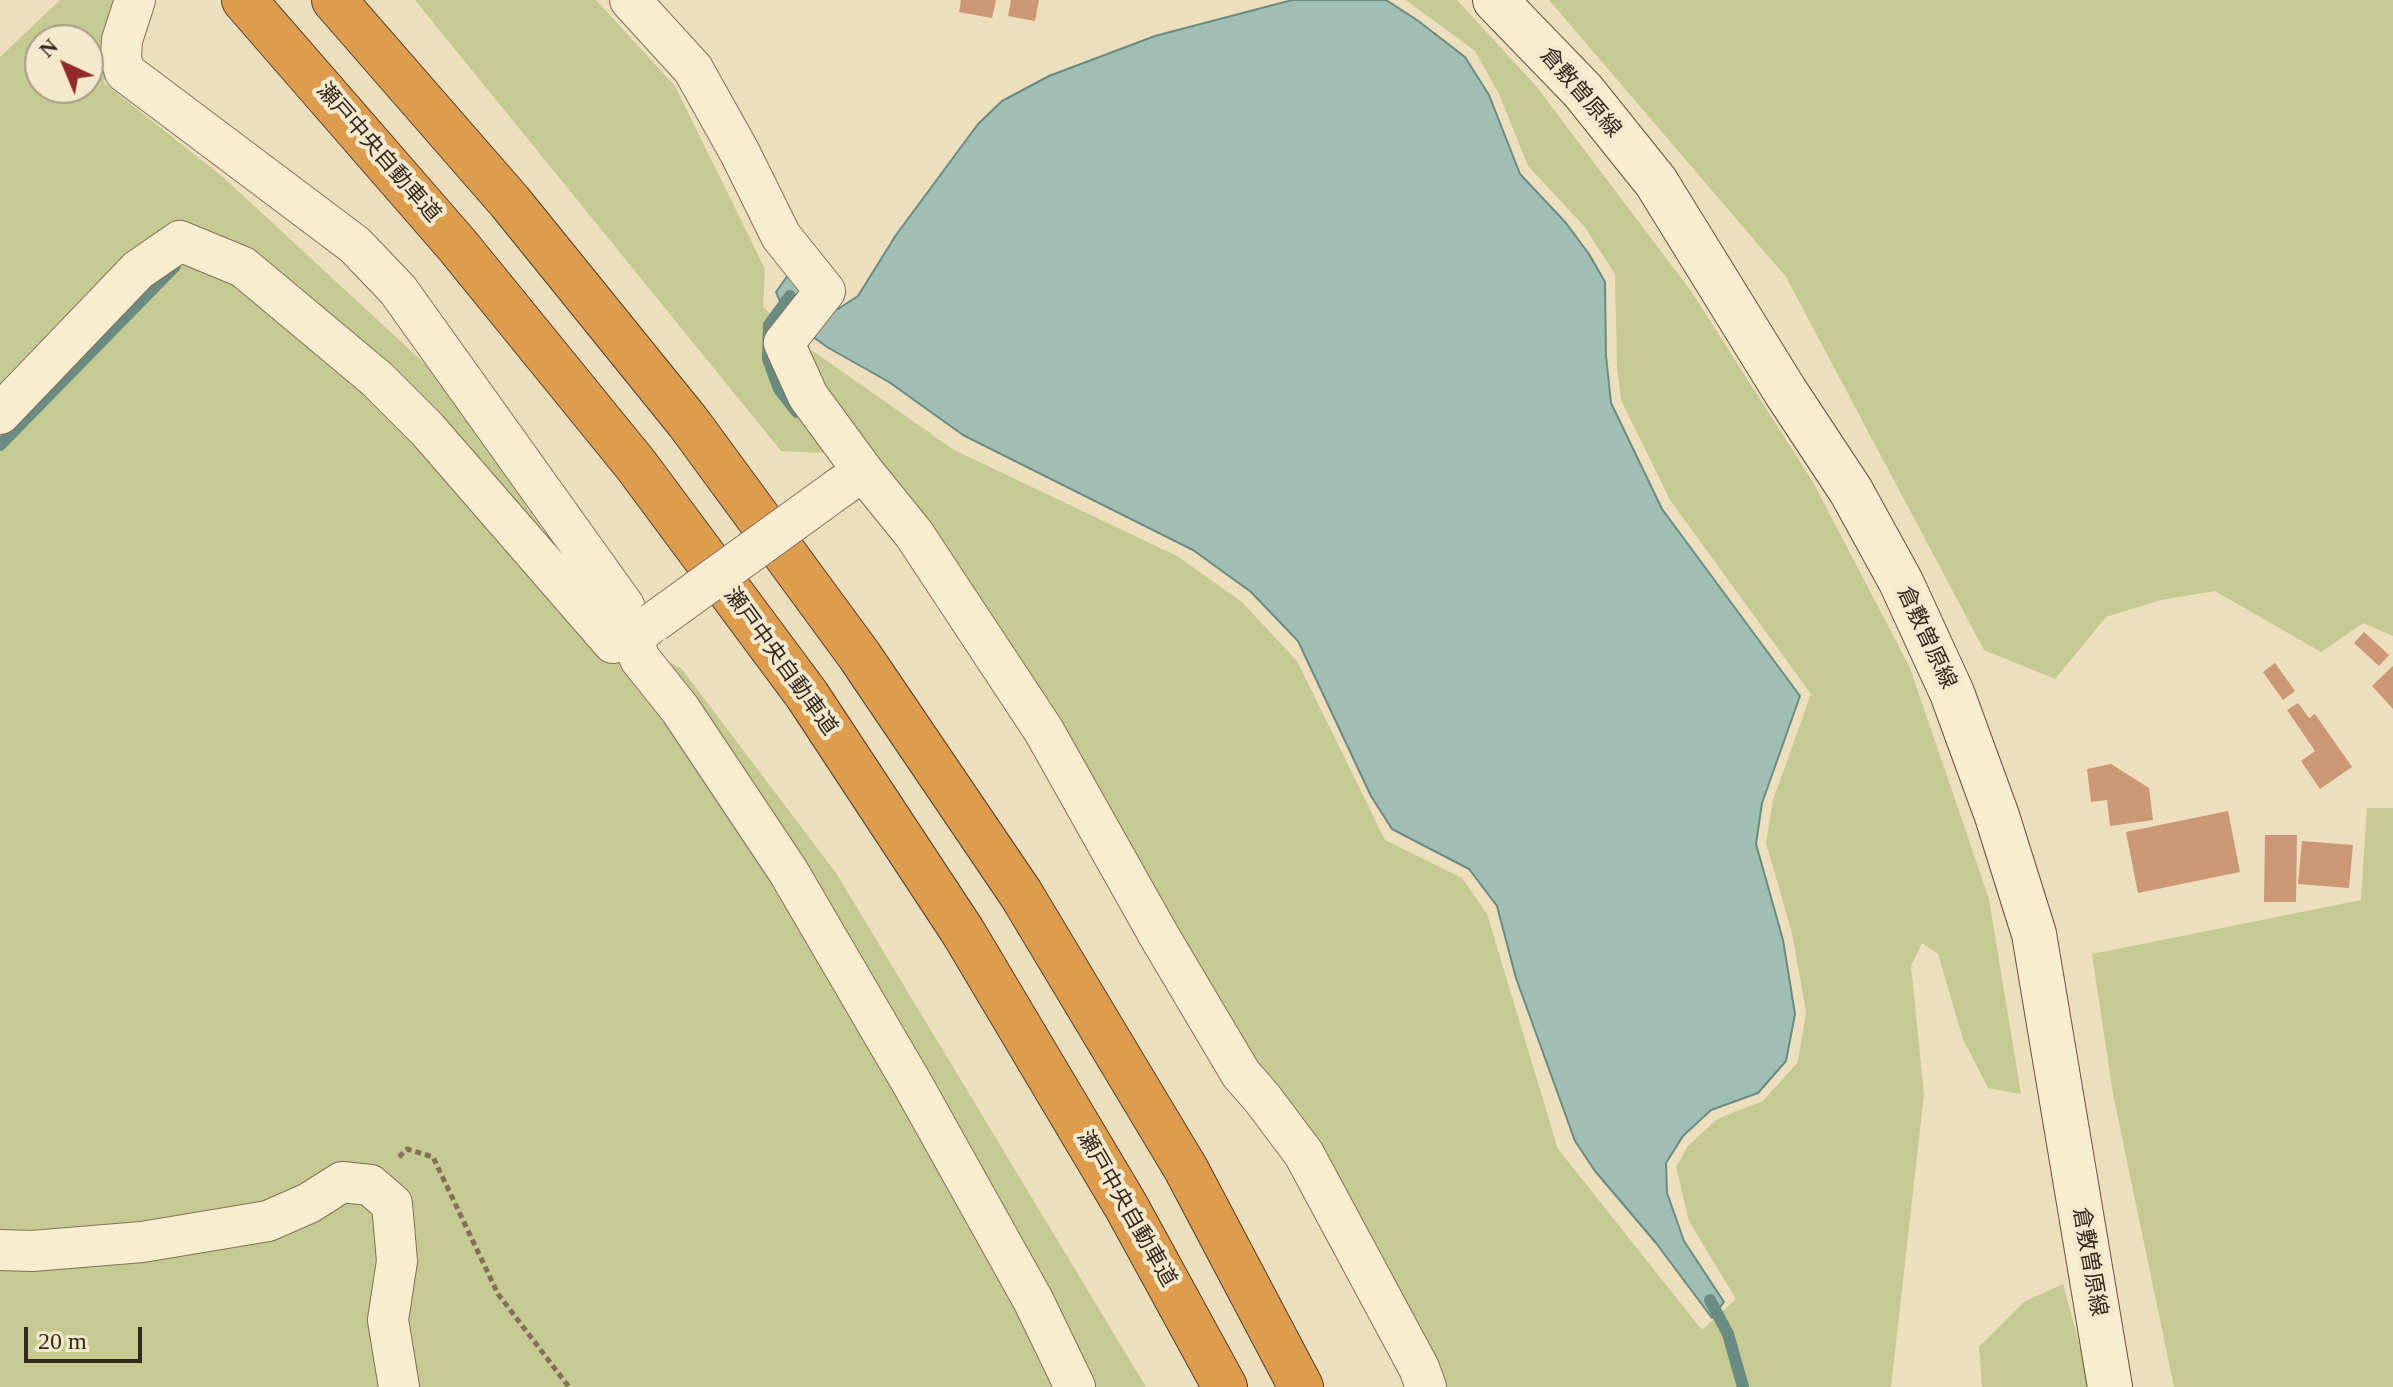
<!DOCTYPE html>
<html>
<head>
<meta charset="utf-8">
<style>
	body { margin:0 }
	#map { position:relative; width:2393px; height:1387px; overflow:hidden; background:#eddebe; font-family:"Times New Roman",serif }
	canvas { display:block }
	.north { position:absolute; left:24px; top:24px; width:80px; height:80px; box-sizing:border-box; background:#f4e9cd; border:2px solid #a79b86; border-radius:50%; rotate:316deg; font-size:22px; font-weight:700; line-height:32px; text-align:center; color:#34271c }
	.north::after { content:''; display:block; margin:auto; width:28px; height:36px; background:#93282a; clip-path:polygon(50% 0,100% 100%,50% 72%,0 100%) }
	.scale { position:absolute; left:24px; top:1327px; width:118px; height:36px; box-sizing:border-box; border:4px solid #34271c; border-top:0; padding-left:10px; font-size:24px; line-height:28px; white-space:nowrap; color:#34271c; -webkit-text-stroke:6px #f4e9cd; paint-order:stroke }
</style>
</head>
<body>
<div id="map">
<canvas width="2393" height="1387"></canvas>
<div class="north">N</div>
<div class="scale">20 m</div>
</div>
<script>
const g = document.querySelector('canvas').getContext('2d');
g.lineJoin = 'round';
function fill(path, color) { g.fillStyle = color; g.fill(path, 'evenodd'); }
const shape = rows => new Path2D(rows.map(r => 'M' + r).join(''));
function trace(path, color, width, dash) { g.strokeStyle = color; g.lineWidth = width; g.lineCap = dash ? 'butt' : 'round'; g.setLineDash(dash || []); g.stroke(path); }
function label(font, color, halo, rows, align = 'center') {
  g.font = font + ' "Times New Roman","Noto Sans JP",serif'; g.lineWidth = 8; g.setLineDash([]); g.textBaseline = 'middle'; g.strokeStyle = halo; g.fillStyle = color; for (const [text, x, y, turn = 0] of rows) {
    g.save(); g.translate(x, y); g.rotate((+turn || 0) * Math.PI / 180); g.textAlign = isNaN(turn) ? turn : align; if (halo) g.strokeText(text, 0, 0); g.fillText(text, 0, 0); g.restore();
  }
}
fill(shape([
	[60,0,123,0,104,83,224,178,437,375,615,636,681,668,836,873,1146,1387,0,1387,0,57],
	[40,40,88,40,88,88,40,88],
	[415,0,596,0,675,86,765,269,763,307,810,349,954,450,1177,556,1242,602,1297,661,1385,840,1462,878,1487,914,1558,1149,1702,1330,1736,1299,1689,1221,1676,1167,1688,1146,1717,1119,1763,1101,1798,1062,1806,1012,1792,933,1766,843,1773,800,1811,694,1670,500,1621,400,1617,368,1615,274,1584,226,1528,166,1499,94,1475,51,1406,0,1457,0,1536,86,1691,291,1813,482,1910,668,1989,899,2021,1094,1988,1088,1963,1039,1938,954,1922,943,1911,966,1924,1094,1891,1387,1436,1387,864,455,781,451],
	[1549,0,2393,0,2393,636,2363,623,2321,652,2215,591,2161,600,2106,617,2055,679,1984,650,1786,277],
	[2367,808,2393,808,2393,1387,2174,1387,2113,1094,2092,954,2361,900],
	[2063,1284,2091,1387,1982,1387,1979,1347,2024,1302]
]), '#c4ca92');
const water = shape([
	[1292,0,1386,0,1417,20,1465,57,1489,95,1520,174,1566,223,1589,254,1605,282,1606,356,1611,403,1662,509,1800,696,1762,803,1756,844,1783,940,1795,1014,1786,1061,1758,1093,1711,1110,1683,1136,1666,1163,1667,1193,1684,1241,1724,1302,1712,1318,1656,1243,1595,1171,1575,1141,1516,978,1497,906,1469,869,1392,829,1371,796,1298,641,1251,592,1193,550,963,435,889,382,827,347,788,319,776,292,794,267,817,294,838,309,858,296,896,235,978,124,1002,101,1049,76,1155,36,1292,0]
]);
fill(water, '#a1beb5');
trace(water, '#698b82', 2);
trace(shape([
	[790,296,769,325,768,359,779,389,797,412],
	[0,445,175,266],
	[1710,1300,1728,1334,1743,1387]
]), '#698b82', 12);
fill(shape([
	[961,0,996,0,992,18,959,12],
	[1011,0,1039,0,1035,21,1008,16],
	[2364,632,2389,655,2379,666,2354,643],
	[2275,663,2295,691,2283,700,2263,672],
	[2393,666,2393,709,2372,686],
	[2298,703,2309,718,2315,714,2352,767,2320,789,2301,761,2315,751,2287,710],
	[2111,764,2149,788,2153,820,2110,826,2107,800,2091,802,2087,769],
	[2228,811,2240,872,2138,893,2126,832],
	[2265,835,2297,835,2296,902,2264,902],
	[2302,841,2353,845,2349,888,2298,884]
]), '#cb9774');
const street = shape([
	[135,0,122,40,121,59,125,72,355,245,398,290,624,606,630,619,632,639,640,659,680,709,788,871,913,1085,1033,1300,1075,1387],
	[630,0,693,69,740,153,781,236,825,291,784,343,808,396,863,471],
	[0,414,138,270,180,241,243,267,377,379,427,429,613,643,632,639,648,626],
	[839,488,863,471,914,534,1044,731,1158,934,1241,1074,1262,1098,1304,1154,1419,1368,1426,1387],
	[0,1250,32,1251,142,1242,268,1221,309,1203,342,1182,370,1185,392,1204,397,1261,388,1320,399,1387]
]);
const secondary = shape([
	[1495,0,1583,91,1656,182,1785,391,1851,491,1901,582,1952,693,1997,816,2034,934,2110,1387]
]);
const highway = shape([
	[244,0,457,245,636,465,807,695,963,932,1126,1206,1225,1387],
	[334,0,510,202,688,422,859,655,1021,894,1186,1169,1301,1387]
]);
trace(street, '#856f57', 42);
trace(secondary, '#66503a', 46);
trace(highway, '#523d2c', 46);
trace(shape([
	[399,1157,407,1149,433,1157,498,1294,569,1387]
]), '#856f57', 5, [6, 4]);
trace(street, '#f8ecd1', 40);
trace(secondary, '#f8ecd1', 44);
trace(highway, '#dd9c4e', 44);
const streetBridge = shape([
	[654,622,839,488]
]);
trace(streetBridge, '#856f57', 42, []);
trace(streetBridge, '#f8ecd1', 40);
label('22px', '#34271c', '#f4e9cd', [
	["倉敷曽原線",1580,93,49],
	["瀬戸中央自動車道",378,153,49],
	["倉敷曽原線",1926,638,65],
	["瀬戸中央自動車道",780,662,54],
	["瀬戸中央自動車道",1126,1209,60],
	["倉敷曽原線",2089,1262,80]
]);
</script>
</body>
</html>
